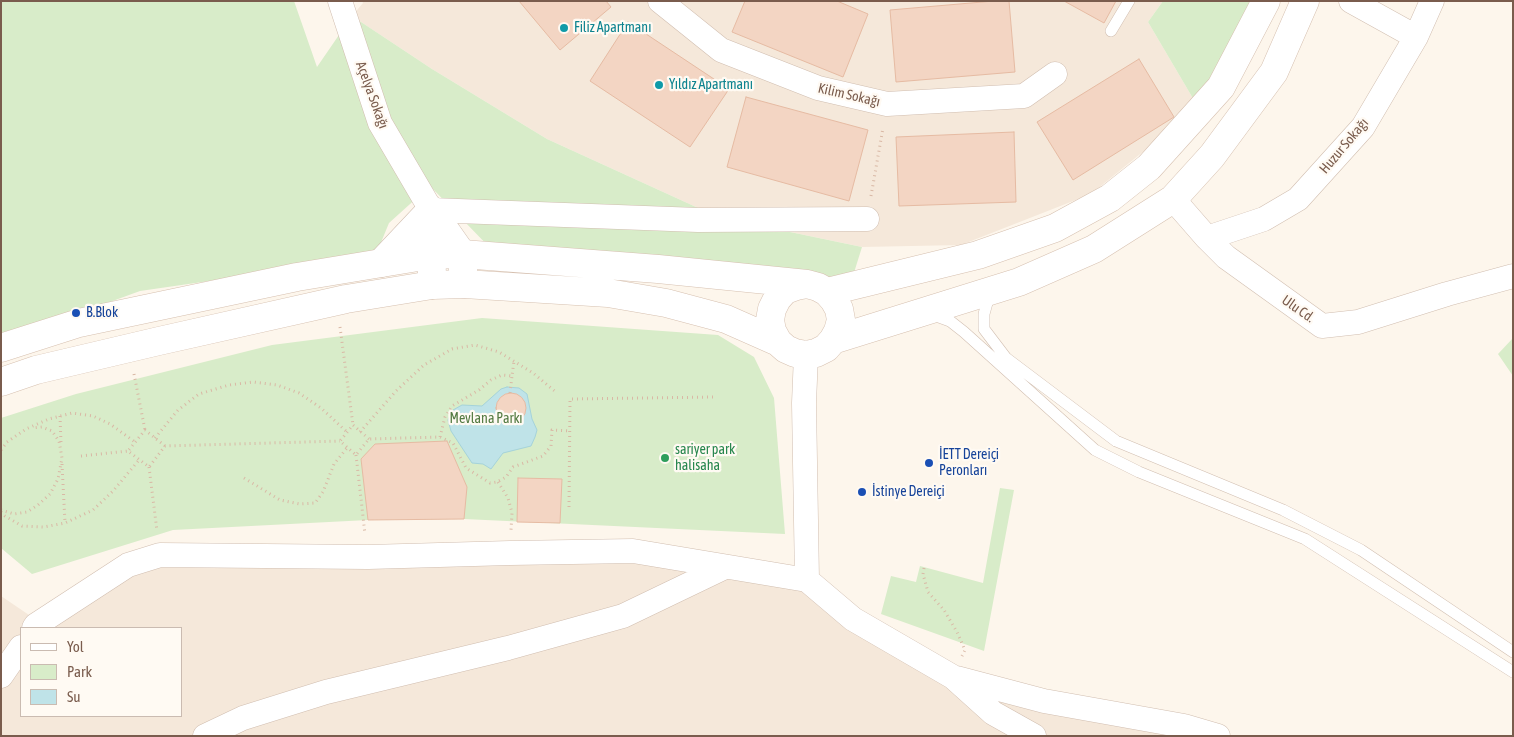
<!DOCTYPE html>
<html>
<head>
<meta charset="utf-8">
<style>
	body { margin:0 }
	#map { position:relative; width:1514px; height:737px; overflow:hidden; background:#fdf6ec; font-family:"Asap Condensed",sans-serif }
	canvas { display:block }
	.frame { position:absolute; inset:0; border:2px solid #7a5c4d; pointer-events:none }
	.legend { position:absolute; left:20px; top:627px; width:162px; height:90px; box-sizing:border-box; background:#fffaf3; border:1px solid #cabbb1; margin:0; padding:6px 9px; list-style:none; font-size:15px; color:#7a5c4d }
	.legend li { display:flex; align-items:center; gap:10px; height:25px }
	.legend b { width:25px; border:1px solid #cabbb1 }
</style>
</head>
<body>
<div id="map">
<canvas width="1514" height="737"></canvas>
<div class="frame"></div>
<ul class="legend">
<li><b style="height:6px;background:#fff"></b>Yol</li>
<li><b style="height:14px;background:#d8ecc9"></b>Park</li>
<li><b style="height:14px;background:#bfe3e8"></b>Su</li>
</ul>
</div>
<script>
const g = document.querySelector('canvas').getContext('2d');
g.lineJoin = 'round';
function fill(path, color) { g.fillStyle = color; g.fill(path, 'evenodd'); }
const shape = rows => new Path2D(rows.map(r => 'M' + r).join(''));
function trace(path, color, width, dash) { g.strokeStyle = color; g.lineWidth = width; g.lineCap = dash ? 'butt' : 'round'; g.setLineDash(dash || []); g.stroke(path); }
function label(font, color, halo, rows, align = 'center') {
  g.font = font + ' "Asap Condensed",sans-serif'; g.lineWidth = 4.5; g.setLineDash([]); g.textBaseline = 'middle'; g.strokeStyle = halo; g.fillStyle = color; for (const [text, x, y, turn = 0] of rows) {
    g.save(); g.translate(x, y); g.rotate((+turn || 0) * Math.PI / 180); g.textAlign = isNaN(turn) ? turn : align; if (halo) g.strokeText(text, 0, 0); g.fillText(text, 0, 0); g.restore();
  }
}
fill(shape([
	[362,1,1163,1,1148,22,1198,107,1091,194,961,245,862,247,718,217,547,139,432,69,352,16,363,3],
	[633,551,807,580,953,677,1218,736,1,736,1,596,32,617,128,565],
	[21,628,181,628,181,716,21,716]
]), '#f5e8da');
fill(shape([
	[1,1,294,1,317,67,352,16,432,69,547,139,718,217,862,247,852,279,494,252,430,186,389,223,375,257,140,291,55,322,1,338],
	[1163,1,1258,1,1198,107,1148,22],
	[482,318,718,335,754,357,774,398,785,534,464,519,368,520,173,530,32,574,1,548,1,418,76,394,272,345],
	[1513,338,1513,376,1498,354],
	[1000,488,1014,490,984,651,881,614,891,576,916,582,920,566,983,583]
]), '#d8ecc9');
const water = shape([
	[507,387,519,388,527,394,532,419,537,430,535,437,531,446,503,453,491,469,483,464,472,463,451,431,448,420,453,410,462,405,482,406,501,389,507,387]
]);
fill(water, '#bfe3e8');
trace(water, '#a5d3da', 1);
const building = shape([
	[519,1,606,1,611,7,560,50,519,1],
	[745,1,837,1,868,14,843,77,732,32,745,1],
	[994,1,1009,1,1015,72,896,82,890,10,994,1],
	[1064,1,1116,1,1104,23,1064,1],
	[628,22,729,89,690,147,590,81,628,22],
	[1139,59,1174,117,1073,180,1037,122,1139,59],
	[746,97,868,130,849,201,727,167,746,97],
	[1014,132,1016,202,899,206,896,137,1014,132],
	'496 408a15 15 0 1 1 30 0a15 15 0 1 1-30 0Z',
	[447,441,467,487,464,519,368,520,361,459,375,444,447,441],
	[518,478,562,479,560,523,517,522,518,478]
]);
fill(building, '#f3d5c3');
trace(building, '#e6bba3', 1);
const service = shape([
	[1111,31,1129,1],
	[990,292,984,314,984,329,1006,358,1116,441,1283,510,1361,550,1513,652],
	[931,314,950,321,964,332,1095,450,1139,472,1305,539,1513,672]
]);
const minor = shape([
	[340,1,380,123,431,210,698,220,867,219],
	[660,1,721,50,818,88,887,104,1024,96,1055,74],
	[1351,1,1416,37],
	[1173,199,1207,238,1226,257,1322,326,1358,322,1447,294,1513,276],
	[1207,238,1264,219,1298,199,1363,127,1416,37,1432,1],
	[806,355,804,403,807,580],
	[34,628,36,625,128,565,160,555,368,557,510,553,633,551,807,580,853,619,953,677,993,713,1034,736],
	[1,676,21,647],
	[957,678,1044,701,1184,726,1218,736],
	[205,736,243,718,326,692,508,648,623,616,725,567]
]);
const tertiary = shape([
	[381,263,431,210],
	[432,285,431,210,462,254,464,284]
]);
const secondary = shape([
	[827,292,978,255,1055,228,1110,198,1149,167,1221,87,1266,1],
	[833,340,1019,282,1094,249,1173,199,1212,156,1274,72,1305,1],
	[1,348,79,323,297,277,430,255,462,254,658,269,807,284,818,287,827,292,834,300,839,309,841,320,838,331,833,340,826,348,816,353,806,355,795,353,786,349,778,342,772,331,770,320,772,309,777,299,785,290,796,286,807,284],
	[1,382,36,370,159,341,346,299,432,285,464,284,608,293,666,303,726,319,778,342]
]);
trace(service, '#d1beb0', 12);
trace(minor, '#d1beb0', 25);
trace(tertiary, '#d1beb0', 29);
trace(secondary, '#d6c0b0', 29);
trace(shape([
	[871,196,883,128],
	[340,327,353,425],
	[134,374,145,430],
	[510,393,512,376],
	[60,416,61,443],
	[360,432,396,391,424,365,452,349,475,345,499,352,533,373,557,393],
	[440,437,445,417,452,406,479,390,491,380,502,375,512,376,514,361],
	[155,438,178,410,199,394,229,385,253,382,277,385,299,393,321,408,347,432],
	[369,439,353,425,340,441,356,455,369,439,440,437,453,443,466,468,490,483,497,482,506,477,513,467,543,456,551,446,552,430,570,431],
	[165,446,145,430,128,451,149,467,165,446,340,441],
	[1,450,7,442,26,429,49,419,72,413,93,416,110,424,135,442],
	[356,455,365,534],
	[81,456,128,451],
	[62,464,65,523],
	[149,467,157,531],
	[244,478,280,500,300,504,315,503,323,492,334,464,347,448],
	[498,482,508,498,512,513,511,530],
	[569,507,570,399,716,397],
	[1,510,14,514,27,512,38,505,50,494,58,479,62,458,59,441,52,431,42,427,32,428],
	[1,512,5,516,22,526,44,527,65,523,93,510,113,491,139,460],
	[924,568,923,574,928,592,944,610,957,632,965,650,962,656]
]), '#d9b8a5', 3, [1, 4]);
trace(service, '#fff', 11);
trace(minor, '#fff', 24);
trace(tertiary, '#fff', 28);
trace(secondary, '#fff', 28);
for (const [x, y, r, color] of [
	[564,28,5,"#0f9aa8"],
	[659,85,5,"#0f9aa8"],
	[76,313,5,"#1a4fb4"],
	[665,458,5,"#2e9e5b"],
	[929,463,5,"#1a4fb4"],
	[862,492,5,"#1a4fb4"]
]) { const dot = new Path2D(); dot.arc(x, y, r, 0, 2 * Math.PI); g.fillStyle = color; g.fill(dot); trace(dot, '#fffaf3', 2); }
label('14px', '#0d838f', '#fffaf3', [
	["Filiz Apartmanı",574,28],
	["Yıldız Apartmanı",669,85]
], 'left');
label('14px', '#7a5c4d', '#fffaf3', [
	["Açelya Sokağı",372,95,70],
	["Kilim Sokağı",849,95,13],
	["Huzur Sokağı",1344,146,-50],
	["Ulu Cd.",1298,309,35]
]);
label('14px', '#164399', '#fffaf3', [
	["B.Blok",86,313],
	["İETT Dereiçi",939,455],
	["Peronları",939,471],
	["İstinye Dereiçi",872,492]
], 'left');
label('14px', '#537a41', '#fffaf3', [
	["Mevlana Parkı",486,419]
]);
label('14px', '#27864d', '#fffaf3', [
	["sariyer park",675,450],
	["halisaha",675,466]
], 'left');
</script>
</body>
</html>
